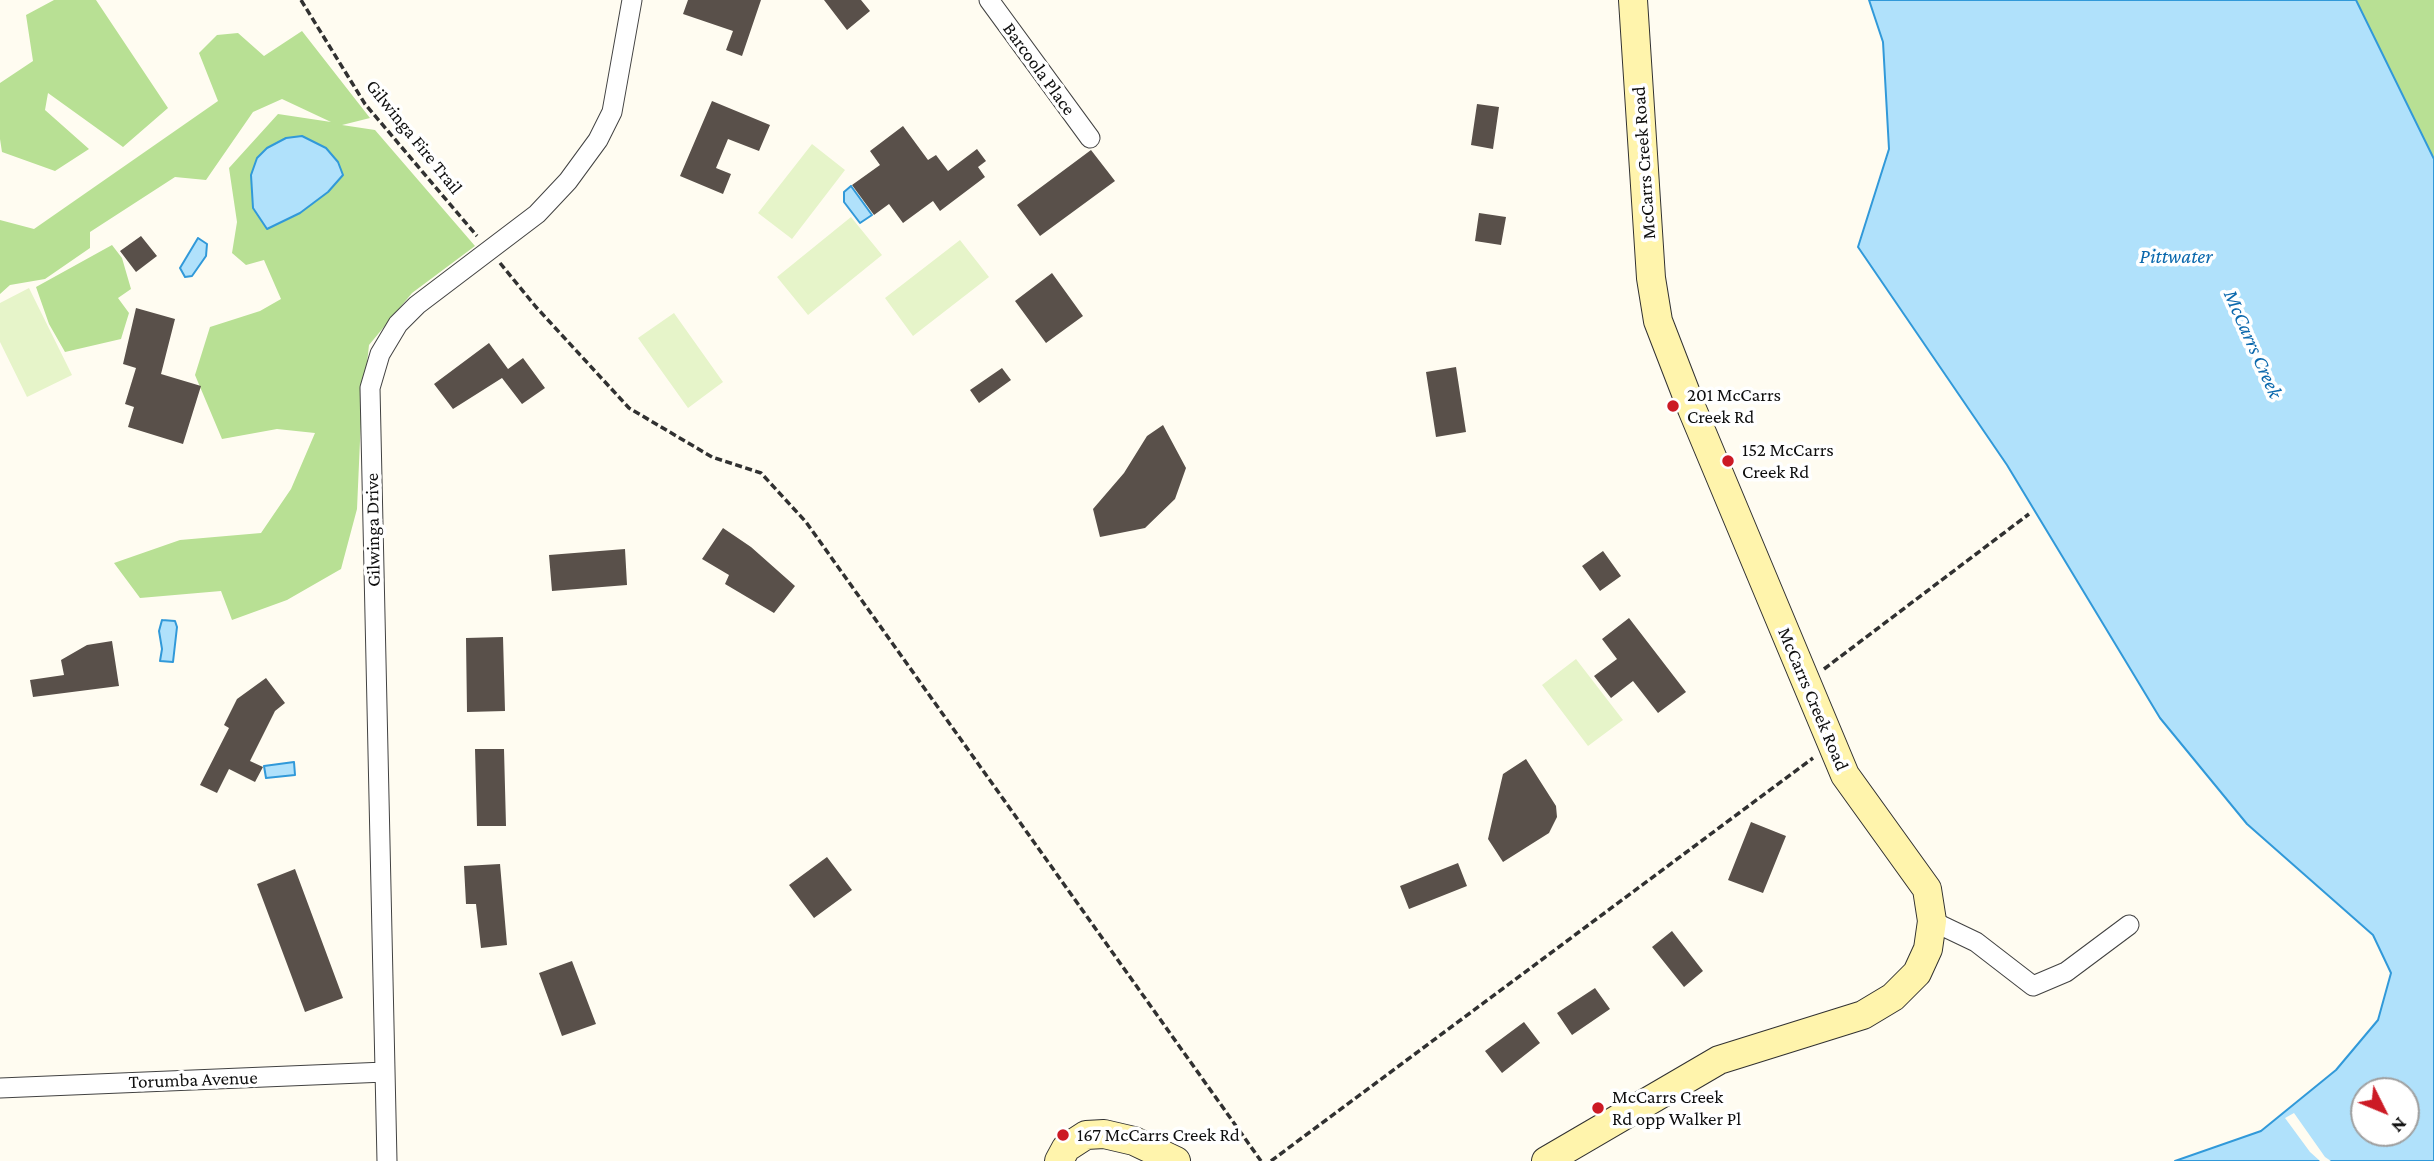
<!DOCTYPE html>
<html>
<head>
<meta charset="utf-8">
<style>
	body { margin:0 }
	#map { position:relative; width:2434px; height:1161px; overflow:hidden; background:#fffcf1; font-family:"Crimson Pro",serif }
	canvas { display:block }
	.north { position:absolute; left:2350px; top:1077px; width:70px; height:70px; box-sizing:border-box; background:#fff; border:2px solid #9f9f9f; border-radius:50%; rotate:133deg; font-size:19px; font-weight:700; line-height:28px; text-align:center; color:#0f0f0f }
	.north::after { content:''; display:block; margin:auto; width:24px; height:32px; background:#cc1a25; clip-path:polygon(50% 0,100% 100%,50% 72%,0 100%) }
</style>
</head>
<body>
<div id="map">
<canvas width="2434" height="1161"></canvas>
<div class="north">N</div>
</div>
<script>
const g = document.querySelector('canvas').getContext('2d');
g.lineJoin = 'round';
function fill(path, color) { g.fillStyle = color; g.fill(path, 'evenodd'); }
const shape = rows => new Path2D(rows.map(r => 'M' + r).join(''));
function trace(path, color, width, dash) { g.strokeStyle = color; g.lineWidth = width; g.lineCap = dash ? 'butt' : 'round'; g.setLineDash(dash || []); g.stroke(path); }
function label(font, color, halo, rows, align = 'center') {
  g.font = font + ' "Crimson Pro",serif'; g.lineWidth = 7; g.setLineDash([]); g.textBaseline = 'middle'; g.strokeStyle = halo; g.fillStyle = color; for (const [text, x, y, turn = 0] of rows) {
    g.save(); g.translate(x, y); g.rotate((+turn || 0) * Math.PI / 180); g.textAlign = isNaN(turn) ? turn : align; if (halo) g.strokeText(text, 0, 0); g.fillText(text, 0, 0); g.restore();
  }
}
fill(shape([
	[54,0,96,0,168,108,123,147,48,93,45,110,89,149,55,171,2,152,0,139,0,83,33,61,26,15],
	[2356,0,2434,0,2434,159],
	[302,31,370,118,342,125,375,130,475,246,412,293,369,345,361,418,357,509,341,569,287,600,232,620,221,591,140,598,114,563,180,540,261,533,291,489,315,433,277,429,222,439,195,375,210,327,260,311,281,299,264,260,246,265,232,253,237,222,229,168,278,114,331,122,282,99,253,112,206,180,175,177,90,232,90,248,45,279,10,285,0,294,0,220,34,229,218,101,199,53,217,35,238,33,264,56],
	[112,245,122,258,131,289,118,298,129,313,121,339,65,352,49,324,36,287]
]), '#b8e094');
fill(shape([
	[812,144,845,170,792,239,758,213],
	[851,217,882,255,808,315,777,277],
	[960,240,989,277,913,336,885,298],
	[29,288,72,375,27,397,0,342,0,303],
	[674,313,723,382,688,408,638,338],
	[1576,659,1623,720,1588,746,1542,685]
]), '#e6f4c9');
const water = shape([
	[1869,0,2356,0,2434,159,2434,1161,2175,1161,2261,1131,2336,1070,2378,1020,2391,973,2373,935,2247,824,2160,718,2007,465,1858,247,1889,149,1883,42,1869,0],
	[2364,1091,2406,1091,2406,1133,2364,1133,2364,1091],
	[302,136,326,148,338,162,343,175,328,192,300,213,267,229,253,208,251,175,257,158,267,148,286,138,302,136],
	[851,186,872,215,860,223,844,202,844,192,851,186],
	[198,238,207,244,206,256,192,276,185,277,180,268,198,238],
	[162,620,175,621,177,627,173,662,160,661,162,649,159,631,162,620],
	[294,762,295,775,266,778,264,766,294,762]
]);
fill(water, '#b0e1fb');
trace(water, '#3199d9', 2);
fill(shape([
	[2294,1113,2325,1157,2331,1161,2320,1161,2310,1152,2285,1118]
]), '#fffcf1');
fill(shape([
	[688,0,761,0,742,56,726,50,733,31,683,14],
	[824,0,861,0,870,11,847,30],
	[712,101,770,125,759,151,728,139,716,168,731,174,723,194,680,176],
	[1477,104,1499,107,1493,149,1471,145],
	[903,126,928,160,936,155,948,171,977,149,986,161,978,167,985,177,940,211,933,201,903,223,889,204,874,215,852,185,880,165,870,151],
	[1091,150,1115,181,1040,236,1017,205],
	[1479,213,1506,217,1501,245,1475,241],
	[141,236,157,256,136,272,120,251],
	[1052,273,1083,316,1046,343,1015,301],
	[136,308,175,319,161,374,201,386,183,444,128,427,134,407,125,404,136,368,123,364],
	[489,343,508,369,523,358,545,388,522,404,502,378,453,409,434,384],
	[1456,367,1466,432,1436,437,1426,372],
	[1002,368,1011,380,979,403,970,390],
	[1163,425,1186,468,1175,499,1145,528,1100,537,1093,509,1124,473,1147,436],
	[723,528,751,547,795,586,774,613,725,584,729,575,702,559],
	[625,549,627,585,552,591,549,555],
	[1603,551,1621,576,1600,591,1582,566],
	[1629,618,1686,692,1658,713,1633,681,1611,698,1594,676,1617,659,1602,639],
	[503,637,505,711,467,712,466,638],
	[112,641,119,686,33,697,30,680,64,675,61,660,87,645],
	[266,678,285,703,275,711,250,761,263,767,255,782,229,769,217,793,200,785,229,728,224,725,237,699],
	[475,749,504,749,506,826,477,826],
	[1526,759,1556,806,1557,817,1549,833,1503,862,1488,839,1503,774],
	[1751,822,1786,836,1763,893,1728,880],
	[827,857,852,890,814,918,789,885],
	[1458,863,1467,886,1409,909,1400,886],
	[500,864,507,945,481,948,476,904,466,904,464,866],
	[295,869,343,998,305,1012,257,884],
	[1672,931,1703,971,1684,987,1652,947],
	[572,961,596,1024,562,1036,539,973],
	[1595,988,1610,1009,1572,1035,1557,1013],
	[1524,1022,1540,1043,1502,1073,1485,1051]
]), '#59504a');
const minor = shape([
	[989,0,1090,138],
	[1932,921,1976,942,2033,986,2066,972,2129,925],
	[0,1088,385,1072],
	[387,1161,370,388,380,354,398,324,417,305,537,214,568,181,598,140,612,112,632,0]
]);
const secondary = shape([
	[1059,1161,1066,1148,1086,1135,1104,1134,1134,1141,1176,1161],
	[1546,1161,1719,1060,1863,1015,1893,997,1917,973,1928,949,1932,921,1927,889,1845,775,1692,409,1658,321,1651,278,1633,0]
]);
trace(minor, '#424242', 21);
trace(secondary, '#313131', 30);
trace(shape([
	[301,0,365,104,477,236],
	[500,263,536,307,629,408,712,457,761,473,806,522,1261,1161],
	[1824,669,2029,514],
	[1271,1161,1813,758]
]), '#313131', 3.5, [7, 3.5]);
trace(minor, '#fff', 19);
trace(secondary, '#fff4ac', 28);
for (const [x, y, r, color] of [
	[1673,406,7,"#cc1a25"],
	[1728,461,7,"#cc1a25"],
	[1598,1108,7,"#cc1a25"],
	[1063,1135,7,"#cc1a25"]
]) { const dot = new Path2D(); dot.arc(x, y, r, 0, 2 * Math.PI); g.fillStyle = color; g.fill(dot); trace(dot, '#fff', 2.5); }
label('19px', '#0f0f0f', '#fff', [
	["Barcoola Place",1039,69,54],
	["Gilwinga Fire Trail",414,137,51],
	["McCarrs Creek Road",1644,163,-94],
	["Gilwinga Drive",373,530,-91],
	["McCarrs Creek Road",1813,699,67],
	["Torumba Avenue",193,1080,-2]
]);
label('19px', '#0f0f0f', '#fff', [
	["201 McCarrs",1687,395],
	["Creek Rd",1687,417],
	["152 McCarrs",1742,450],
	["Creek Rd",1742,472],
	["McCarrs Creek",1612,1097],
	["Rd opp Walker Pl",1612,1119],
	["167 McCarrs Creek Rd",1077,1135]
], 'left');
label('italic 21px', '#0c69ad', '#fff', [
	["Pittwater",2176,257],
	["McCarrs Creek",2253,344,66]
]);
</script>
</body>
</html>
